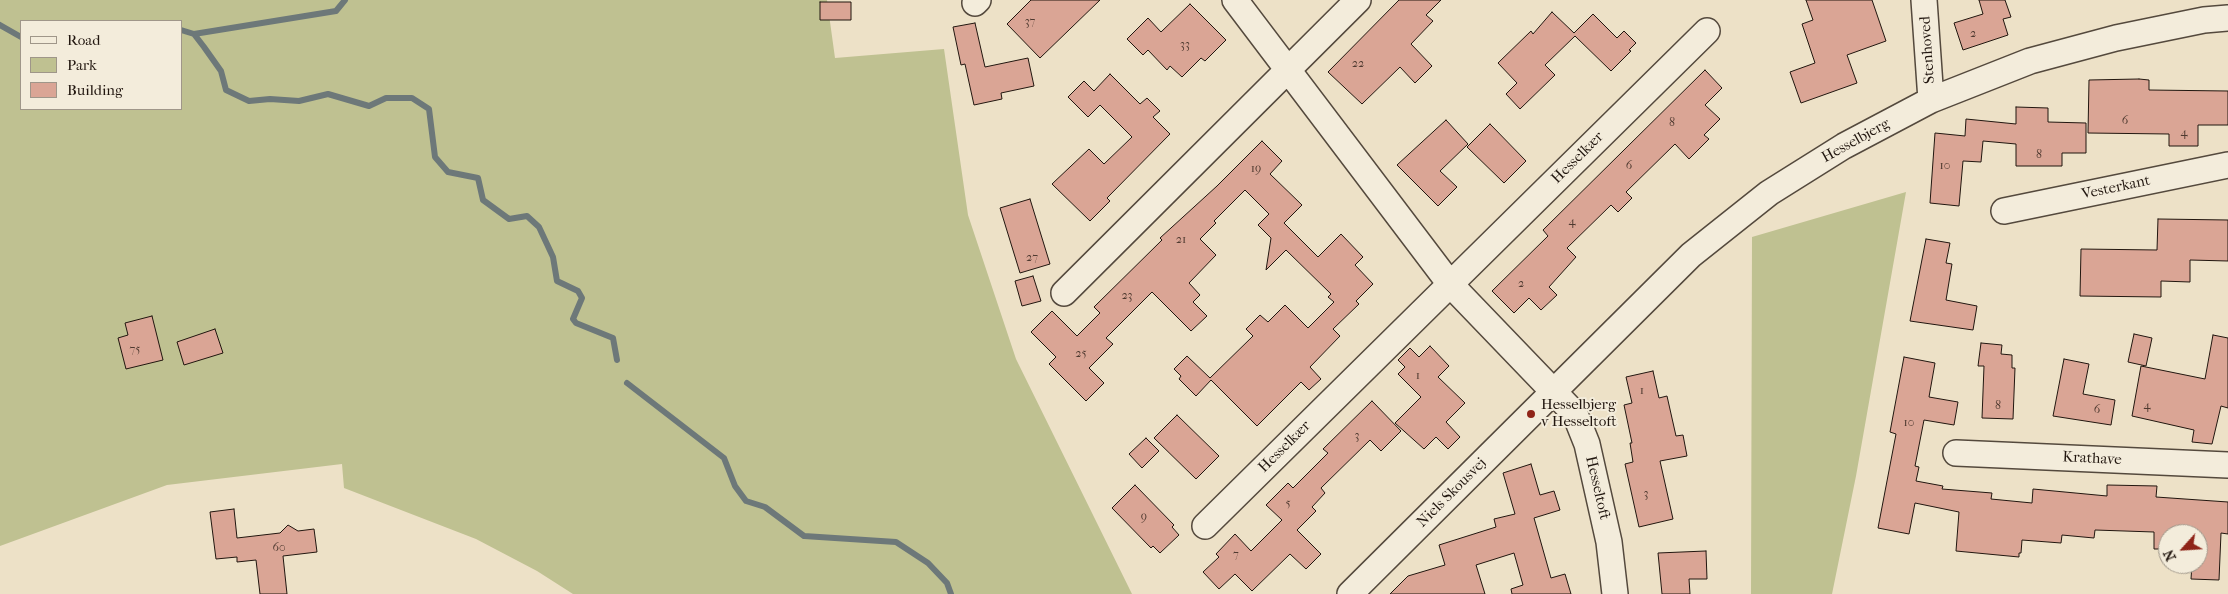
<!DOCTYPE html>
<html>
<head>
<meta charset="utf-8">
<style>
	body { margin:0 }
	#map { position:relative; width:2228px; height:594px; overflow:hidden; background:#ede1c7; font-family:"IM FELL French Canon",serif }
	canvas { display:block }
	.legend { position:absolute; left:20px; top:20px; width:162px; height:90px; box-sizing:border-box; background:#f3ecdb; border:1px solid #9f9689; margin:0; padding:6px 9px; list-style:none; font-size:15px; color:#21160f }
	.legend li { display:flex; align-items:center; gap:10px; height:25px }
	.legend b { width:25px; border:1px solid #9f9689 }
	.north { position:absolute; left:2158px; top:524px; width:50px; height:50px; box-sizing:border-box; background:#f3ecdb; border:1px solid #9f9689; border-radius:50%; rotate:244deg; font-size:14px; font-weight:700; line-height:20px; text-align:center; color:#21160f }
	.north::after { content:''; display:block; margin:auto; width:18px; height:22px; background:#8f2418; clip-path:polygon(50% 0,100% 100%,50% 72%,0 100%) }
</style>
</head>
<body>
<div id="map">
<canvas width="2228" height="594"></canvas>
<ul class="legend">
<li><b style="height:6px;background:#f3ecdb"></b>Road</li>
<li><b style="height:14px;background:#bfc191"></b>Park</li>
<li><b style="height:14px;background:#daa595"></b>Building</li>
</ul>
<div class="north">N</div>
</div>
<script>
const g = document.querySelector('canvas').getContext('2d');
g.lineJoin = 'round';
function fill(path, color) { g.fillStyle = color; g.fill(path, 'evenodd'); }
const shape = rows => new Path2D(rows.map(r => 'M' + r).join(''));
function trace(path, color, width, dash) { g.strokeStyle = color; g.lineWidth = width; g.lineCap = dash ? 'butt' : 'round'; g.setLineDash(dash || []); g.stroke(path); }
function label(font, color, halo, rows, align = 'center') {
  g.font = font + ' "IM FELL French Canon",serif'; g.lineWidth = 4; g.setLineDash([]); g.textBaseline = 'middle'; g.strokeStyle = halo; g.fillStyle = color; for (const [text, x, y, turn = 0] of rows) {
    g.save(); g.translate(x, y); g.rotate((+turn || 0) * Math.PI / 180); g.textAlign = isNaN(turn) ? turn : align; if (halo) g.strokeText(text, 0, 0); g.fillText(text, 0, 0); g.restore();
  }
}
fill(shape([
	[0,0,827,0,835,58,944,49,968,215,1016,359,1132,594,573,594,537,571,476,539,344,488,342,464,167,485,0,546],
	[21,21,181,21,181,109,21,109],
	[1906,192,1856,476,1832,594,1751,594,1752,237]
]), '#bfc191');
trace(shape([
	[0,25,21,37],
	[181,30,194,34,204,47,221,71,226,90,249,101,270,99,299,101,328,94,369,106,386,98,412,98,429,109,435,157,448,172,478,178,483,200,509,219,527,216,539,227,553,257,557,281,578,291,582,298,573,319,576,323,613,338,617,360],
	[194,34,336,11,345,0],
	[627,383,724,458,735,486,746,501,765,507,804,536,896,542,928,563,947,583,951,594]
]), '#6d7879', 6);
const building = shape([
	[1031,0,1100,0,1040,58,1007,24,1031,0],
	[1399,0,1441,0,1426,15,1433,21,1411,44,1432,66,1415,83,1400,67,1362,104,1328,72,1399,0],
	[1806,0,1872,0,1886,41,1847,55,1857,83,1801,103,1790,72,1815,63,1802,24,1813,20,1806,0],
	[1979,0,2005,0,2011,17,2003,19,2008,35,1963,50,1954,23,1983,14,1979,0],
	[820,2,851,2,851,20,820,20,820,2],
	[1190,4,1226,40,1205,61,1201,58,1182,77,1170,66,1167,70,1148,50,1143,55,1127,39,1148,18,1161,32,1190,4],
	[1552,12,1574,33,1593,14,1617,38,1624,31,1636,43,1629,50,1631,51,1611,71,1575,36,1545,65,1555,75,1520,109,1506,94,1517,83,1498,63,1531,31,1533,34,1552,12],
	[975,23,985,67,1028,58,1034,86,1001,93,1002,99,974,105,965,64,961,65,953,27,975,23],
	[1705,70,1722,88,1705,105,1720,119,1704,135,1709,139,1689,159,1675,144,1626,192,1632,198,1618,212,1611,205,1567,248,1576,257,1549,287,1557,295,1541,310,1529,298,1514,313,1492,291,1548,236,1543,230,1705,70],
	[1110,74,1140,104,1147,98,1160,111,1153,117,1170,134,1107,198,1110,201,1090,221,1052,184,1089,149,1104,164,1132,137,1100,105,1088,117,1068,97,1084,81,1094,91,1110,74],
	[2139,79,2149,80,2149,90,2228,91,2228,125,2198,125,2198,146,2169,146,2169,134,2088,133,2089,80,2139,79],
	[2016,107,2048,108,2048,122,2086,123,2086,153,2062,153,2062,166,2016,166,2016,144,1983,141,1981,162,1963,161,1959,206,1930,203,1935,133,1965,136,1966,119,2016,124,2016,107],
	[1446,120,1468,144,1440,171,1457,187,1438,206,1397,165,1446,120],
	[1490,124,1526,161,1504,183,1467,147,1490,124],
	[1262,141,1282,161,1270,174,1302,205,1284,223,1318,257,1341,234,1363,257,1355,265,1373,284,1356,301,1359,304,1333,329,1340,336,1310,367,1321,379,1309,390,1301,382,1257,426,1211,380,1196,396,1179,379,1181,376,1174,369,1187,356,1210,378,1253,336,1246,329,1260,315,1268,322,1285,305,1308,328,1334,302,1328,297,1331,294,1286,250,1266,270,1271,238,1258,225,1269,214,1245,190,1214,221,1216,223,1200,239,1216,255,1189,283,1200,295,1193,302,1207,316,1191,331,1152,292,1106,338,1113,344,1089,368,1104,383,1086,401,1049,364,1056,357,1031,332,1052,311,1077,336,1100,313,1094,307,1162,240,1160,238,1217,186,1262,141],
	[1030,199,1050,264,1020,273,1000,208,1030,199],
	[2158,219,2228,220,2228,261,2190,260,2190,282,2161,281,2161,297,2080,296,2081,249,2157,250,2158,219],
	[1926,239,1950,243,1946,263,1952,264,1946,300,1977,306,1973,330,1910,321,1926,239],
	[1033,276,1041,301,1022,306,1015,281,1033,276],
	[152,316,163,360,126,369,118,338,128,335,125,323,152,316],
	[215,329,223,353,184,365,177,342,215,329],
	[2134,334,2152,338,2146,366,2128,362,2134,334],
	[2213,335,2228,338,2228,408,2221,406,2212,444,2192,442,2194,430,2132,416,2141,366,2205,379,2213,335],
	[1981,343,2002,345,2001,354,2012,355,2012,368,2015,368,2013,419,1982,418,1984,366,1978,366,1981,343],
	[1430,346,1449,366,1438,377,1465,403,1446,422,1460,437,1448,449,1436,437,1424,449,1395,423,1421,397,1398,374,1405,367,1398,360,1410,348,1419,357,1430,346],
	[1904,357,1935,363,1929,397,1958,402,1954,425,1924,420,1915,466,1919,467,1916,481,1943,486,1942,489,1992,493,1991,499,2032,503,2033,489,2107,496,2107,485,2157,486,2156,497,2228,502,2228,534,2221,533,2219,580,2191,579,2192,564,2198,564,2198,534,2168,534,2168,549,2154,549,2154,532,2095,530,2094,538,2062,535,2061,543,2022,540,2021,553,2019,553,2019,557,1956,551,1959,512,1915,503,1909,534,1878,528,1896,434,1890,432,1904,357],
	[2064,359,2089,364,2083,394,2115,400,2111,425,2053,416,2064,359],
	[1653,371,1659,398,1667,396,1676,436,1683,435,1687,456,1660,461,1673,519,1639,527,1625,464,1633,462,1630,443,1632,443,1624,405,1632,403,1626,377,1653,371],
	[1372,401,1401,431,1381,451,1370,440,1321,488,1325,493,1312,507,1316,511,1297,530,1321,554,1306,569,1290,554,1252,591,1235,574,1219,589,1203,572,1219,557,1216,554,1235,534,1251,551,1282,520,1266,505,1288,483,1293,488,1328,453,1323,449,1372,401],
	[1177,415,1219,456,1196,479,1154,438,1177,415],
	[1146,438,1159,451,1142,468,1129,454,1146,438],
	[1531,464,1540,495,1554,491,1560,510,1534,518,1551,578,1565,574,1571,594,1512,594,1511,589,1523,585,1514,553,1476,565,1485,594,1390,594,1408,576,1445,565,1439,545,1496,527,1494,519,1515,514,1503,473,1531,464],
	[1135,485,1174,525,1172,527,1179,535,1160,553,1153,546,1151,548,1112,508,1135,485],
	[234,509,237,538,280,533,288,525,298,531,314,529,317,552,283,556,287,594,260,594,256,560,237,562,237,557,216,559,210,512,234,509],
	[1706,551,1707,579,1689,579,1690,594,1662,594,1658,553,1706,551]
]);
fill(building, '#daa595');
trace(building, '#21160f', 1);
const minor = shape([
	[1235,0,1450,284,1575,414,1587,444,1609,542,1615,594],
	[1924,0,1931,100],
	[975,3,978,0],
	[2004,211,2228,165],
	[1064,293,1358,0],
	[1956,453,2228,465],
	[1205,526,1707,31],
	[1350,594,1691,255,1769,193,1844,146,1931,100,2030,61,2116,38,2204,20,2228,18]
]);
trace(minor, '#54493d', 28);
trace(minor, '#f3ecdb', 25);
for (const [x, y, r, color] of [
	[1531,414,5,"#8f2418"]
]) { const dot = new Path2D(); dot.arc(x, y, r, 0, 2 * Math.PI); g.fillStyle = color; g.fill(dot); trace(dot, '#f3ecdb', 2); }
label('12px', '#4f3a30', null, [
	["37",1030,22],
	["2",1973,34],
	["33",1185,45],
	["22",1358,64],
	["6",2125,121],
	["8",1672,123],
	["4",2184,133],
	["8",2039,155],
	["6",1629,166],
	["10",1945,166],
	["19",1256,169],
	["4",1572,222],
	["21",1181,240],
	["27",1032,258],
	["2",1521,284],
	["23",1127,296],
	["75",135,350],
	["25",1081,354],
	["1",1418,376],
	["1",1642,391],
	["8",1998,406],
	["4",2147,406],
	["6",2097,410],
	["10",1909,423],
	["3",1357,436],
	["3",1646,494],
	["5",1288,504],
	["9",1144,517],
	["60",279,548],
	["7",1236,555]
]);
label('15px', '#21160f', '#f3ecdb', [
	["Stenhoved",1928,50,-94],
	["Hesselbjerg",1856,141,-29],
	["Hesselkær",1578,158,-45],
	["Vesterkant",2116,188,-12],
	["Hesselkær",1285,447,-45],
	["Krathave",2092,459,3],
	["Hesseltoft",1597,488,77],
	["Niels Skousvej",1452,493,-45]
]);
label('15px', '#21160f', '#f3ecdb', [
	["Hesselbjerg",1541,405],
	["v Hesseltoft",1541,422]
], 'left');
</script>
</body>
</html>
